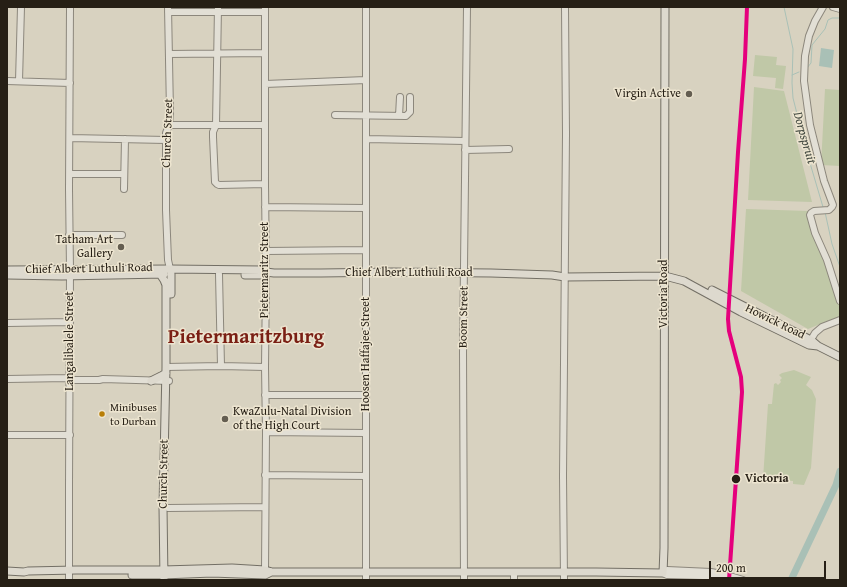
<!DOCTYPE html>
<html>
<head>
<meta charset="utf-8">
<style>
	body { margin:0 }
	#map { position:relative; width:847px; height:587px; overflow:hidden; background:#d8d2c0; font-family:"Gentium Book Plus",serif }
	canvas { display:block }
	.frame { position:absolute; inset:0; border:8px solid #261f15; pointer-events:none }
	.scale { position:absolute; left:709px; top:561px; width:117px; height:18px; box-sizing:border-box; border:2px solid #261f15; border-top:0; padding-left:5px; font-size:12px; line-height:14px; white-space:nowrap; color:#261f15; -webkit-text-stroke:3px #ede5d0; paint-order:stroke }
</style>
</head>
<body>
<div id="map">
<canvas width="847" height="587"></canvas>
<div class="frame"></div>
<div class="scale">200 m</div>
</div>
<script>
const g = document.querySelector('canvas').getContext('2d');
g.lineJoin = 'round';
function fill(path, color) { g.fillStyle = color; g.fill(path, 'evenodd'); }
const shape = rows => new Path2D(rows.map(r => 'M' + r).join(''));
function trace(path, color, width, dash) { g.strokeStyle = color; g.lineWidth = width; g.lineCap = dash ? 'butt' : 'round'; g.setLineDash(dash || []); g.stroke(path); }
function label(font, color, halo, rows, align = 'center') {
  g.font = font + ' "Gentium Book Plus",serif'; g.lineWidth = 3; g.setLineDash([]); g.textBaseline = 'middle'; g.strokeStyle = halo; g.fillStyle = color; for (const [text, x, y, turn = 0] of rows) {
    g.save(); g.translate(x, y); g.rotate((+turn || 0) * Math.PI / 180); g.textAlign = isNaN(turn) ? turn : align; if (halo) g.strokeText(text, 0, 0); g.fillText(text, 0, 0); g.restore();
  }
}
fill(shape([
	[755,55,777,57,776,65,786,66,783,89,775,88,776,78,753,76],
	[754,87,784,91,812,202,748,200],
	[825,89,840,90,840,166,821,165],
	[746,209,809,211,840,305,840,316,808,329,741,291],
	[794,370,811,377,806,385,812,390,816,399,811,468,804,485,793,484,793,481,763,479,768,404,772,404,774,384,776,383,778,385,781,382,780,380,782,378,779,375,782,373]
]), '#c0c8a7');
fill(shape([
	[821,48,834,50,832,68,819,66]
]), '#a9c0b6');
trace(shape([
	[784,7,793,49,792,83,793,98,807,153,823,207],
	[807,68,811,63,812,45,825,29,828,20,832,18,840,18],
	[792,75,799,72],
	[825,212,832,244,840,267]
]), '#a9c0b6', 1);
trace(shape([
	[791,580,836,485,840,471]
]), '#a9c0b6', 7);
const minor = shape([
	[168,7,170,112,169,125,166,133,166,210,168,260,170,269],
	[218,7,216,125,213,132,213,137,215,182,217,184,219,185,265,184],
	[823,7,815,21,809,36,805,56,804,81,810,125,824,181,833,205,832,207,829,210,814,211,811,213,810,215,815,233,827,260,840,301],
	[833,7,840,9],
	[168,12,265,12],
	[169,54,265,53],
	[7,81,70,83],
	[19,81,21,7],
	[265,84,366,80],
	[335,115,406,116,410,112,410,97],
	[399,116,400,97],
	[169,125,265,125],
	[70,138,166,140],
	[367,139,465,141],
	[465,150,509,149],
	[70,174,124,174],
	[124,189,125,139],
	[265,207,366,208],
	[69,235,122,235],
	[266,251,366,250],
	[219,274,221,366],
	[7,323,70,322],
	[809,343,815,333,822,327,840,320],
	[166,367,221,366,265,367],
	[67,378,70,380,99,380,103,379,169,381],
	[7,379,67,378,69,377],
	[265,395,366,395],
	[266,432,366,433],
	[7,435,70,435],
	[265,475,366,476],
	[168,508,265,507],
	[265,570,266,432,265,367,266,278,265,184,265,7],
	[663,573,667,570,711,572,726,575,743,580],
	[663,573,667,575,703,576,728,580],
	[69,580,69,485,70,270,69,189,70,7],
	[366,580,366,7],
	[464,580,463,352,467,7],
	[514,580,514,572],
	[564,580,563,476,566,134,565,7]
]);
const major = shape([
	[7,270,170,269,261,270,266,272,274,273,321,273,392,272,491,273,552,275,565,277,665,276,684,281,741,312,809,345,818,346,840,357],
	[160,274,164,280,166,285,166,367,163,507,164,580],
	[7,275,62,276,164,274],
	[245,275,263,275,266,272],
	[712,290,811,340,818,346],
	[171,294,171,274],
	[151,381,161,376,166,373],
	[7,571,24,572,28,571,76,570,163,570,232,568,265,570,272,572,596,572,663,573,664,548,665,7],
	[132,575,163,575,212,573,265,575,271,572]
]);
trace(minor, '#8c877c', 8);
trace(major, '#736f65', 9);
trace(minor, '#e2dfd5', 6);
trace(major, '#ddd9ce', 7);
trace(shape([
	[729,580,742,392,741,377,729,331,728,319,738,152,745,59,747,7]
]), '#e5007d', 4);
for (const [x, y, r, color] of [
	[689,94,4,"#645e51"],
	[121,247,4,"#645e51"],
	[102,414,3.5,"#b87e06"],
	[225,419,4,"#645e51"],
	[736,479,5,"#261f15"]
]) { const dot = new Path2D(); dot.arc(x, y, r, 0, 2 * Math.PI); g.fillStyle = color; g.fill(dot); trace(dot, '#ede5d0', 1.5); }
label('11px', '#261f15', '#ede5d0', [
	["Minibuses",110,408],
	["to Durban",110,422]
], 'left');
label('12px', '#261f15', '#ede5d0', [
	["Virgin Active",681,94],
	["Tatham Art",113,240],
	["Gallery",113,254],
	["KwaZulu-Natal Division",233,412,"left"],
	["of the High Court",233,426,"left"]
], 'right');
label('12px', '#261f15', '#ede5d0', [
	["Church Street",168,133,-88],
	["Chief Albert Luthuli Road",89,269,-1],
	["Pietermaritz Street",265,270,-90],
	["Chief Albert Luthuli Road",409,273],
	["Victoria Road",664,294,-90],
	["Boom Street",464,317,-89],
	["Howick Road",775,322,26],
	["Langalibalele Street",70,341,-90],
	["Hoosen Haffajee Street",366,354,-90],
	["Church Street",164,474,-89]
]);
label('bold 12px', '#261f15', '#ede5d0', [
	["Victoria",745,479]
], 'left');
label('italic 13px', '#474d44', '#ede5d0', [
	["Dorpspruit",804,138,74]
]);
label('bold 20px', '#7a1f14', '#ede5d0', [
	["Pietermaritzburg",246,338]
]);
</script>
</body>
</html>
